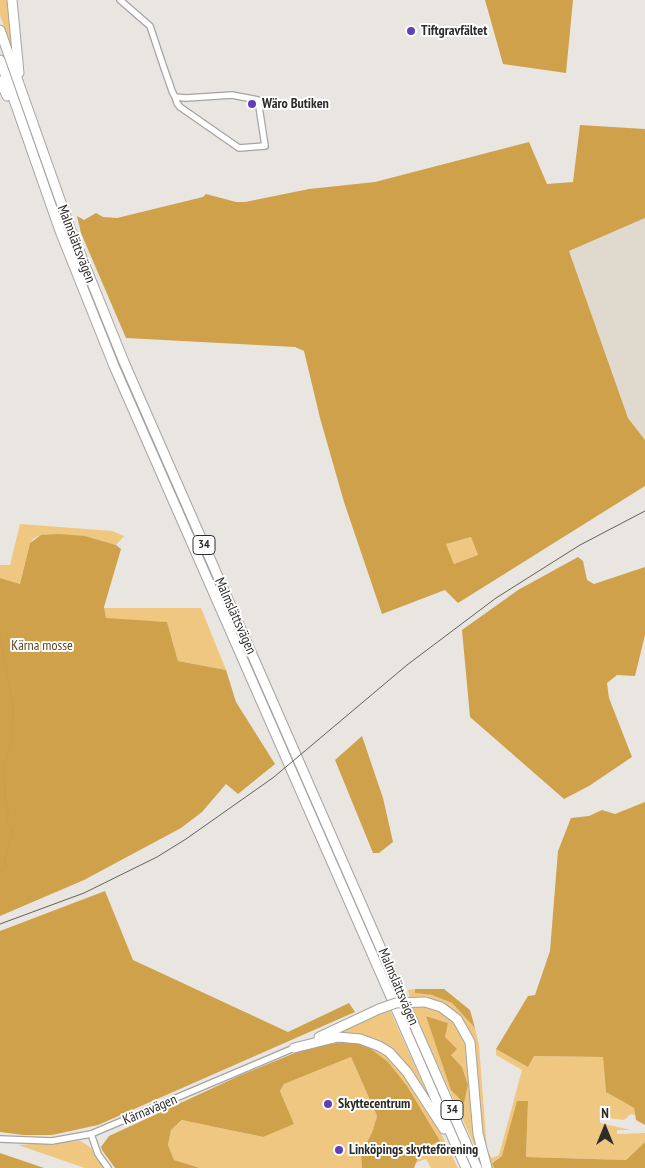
<!DOCTYPE html>
<html>
<head>
<meta charset="utf-8">
<style>
	body { margin:0 }
	#map { position:relative; width:645px; height:1168px; overflow:hidden; background:#e9e6e1; font-family:"PT Sans Narrow",sans-serif }
	canvas { display:block }
	.north { position:absolute; left:580px; top:1103px; width:50px; height:50px; -webkit-text-stroke:4px #fff; paint-order:stroke; rotate:0deg; font-size:14px; font-weight:700; line-height:20px; text-align:center; color:#2d2c2a }
	.north::after { content:''; display:block; margin:auto; width:18px; height:22px; background:#2d2c2a; clip-path:polygon(50% 0,100% 100%,50% 72%,0 100%) }
</style>
</head>
<body>
<div id="map">
<canvas width="645" height="1168"></canvas>
<div class="north">N</div>
</div>
<script>
const g = document.querySelector('canvas').getContext('2d');
g.lineJoin = 'round';
function fill(path, color) { g.fillStyle = color; g.fill(path, 'evenodd'); }
const shape = rows => new Path2D(rows.map(r => 'M' + r).join(''));
function trace(path, color, width, dash) { g.strokeStyle = color; g.lineWidth = width; g.lineCap = dash ? 'butt' : 'round'; g.setLineDash(dash || []); g.stroke(path); }
function label(font, color, halo, rows, align = 'center') {
  g.font = font + ' "PT Sans Narrow",sans-serif'; g.lineWidth = 4; g.setLineDash([]); g.textBaseline = 'middle'; g.strokeStyle = halo; g.fillStyle = color; for (const [text, x, y, turn = 0] of rows) {
    g.save(); g.translate(x, y); g.rotate((+turn || 0) * Math.PI / 180); g.textAlign = isNaN(turn) ? turn : align; if (halo) g.strokeText(text, 0, 0); g.fillText(text, 0, 0); g.restore();
  }
}
fill(shape([
	[645,218,645,440,628,418,569,251]
]), '#e0dace');
fill(shape([
	[0,0,9,0,12,50,0,15],
	[20,524,112,531,124,536,116,545,85,536,41,535,34,538,30,543,20,584,0,578,0,565,10,565],
	[471,537,478,555,454,564,446,544],
	[104,608,201,608,226,670,178,661,167,622,106,619],
	[415,989,416,993,432,995,452,1003,475,1028,479,1045,487,1151,492,1158,499,1155,522,1070,496,1055,496,1049,528,1067,533,1056,603,1057,606,1092,634,1108,635,1115,631,1114,624,1120,600,1117,600,1123,631,1130,617,1130,617,1134,645,1133,645,1142,626,1160,526,1157,528,1102,502,1156,492,1162,494,1168,490,1168,483,1141,473,1040,457,1014,435,1000,410,998,408,990],
	[411,1005,433,1007,448,1015,461,1031,468,1047,482,1162],
	[426,1016,448,1023,444,1037,451,1055,462,1067,468,1085,464,1103],
	[390,1010,427,1093,410,1068,396,1053,380,1041,354,1034,332,1034],
	[363,1043,376,1048,399,1067,433,1117,458,1168,431,1168,426,1159,415,1163,421,1150,440,1141],
	[351,1057,377,1116,373,1130,361,1155,362,1168,200,1168,174,1160,168,1145,171,1130,183,1120,262,1137,294,1124,280,1091,284,1084],
	[81,1141,91,1148,103,1168,85,1168,18,1145]
]), '#efc780');
fill(shape([
	[485,0,573,0,566,73,503,64],
	[580,125,645,129,645,218,569,251,628,418,645,440,645,486,458,603,445,590,382,614,344,502,320,418,304,351,295,347,126,338,81,233,77,216,84,220,96,213,103,217,117,218,203,197,206,194,236,202,245,202,309,189,375,182,529,142,547,184,573,182],
	[471,537,478,555,454,564,446,544],
	[58,534,85,536,116,545,121,549,104,607,106,618,167,622,178,661,226,670,236,702,275,764,238,794,226,784,202,812,181,828,84,880,0,916,0,578,20,584,30,543,41,535],
	[578,557,583,561,587,580,594,584,645,567,645,635,635,676,617,675,607,683,609,698,632,757,589,786,564,799,470,717,462,630,518,590],
	[362,736,383,798,393,842,379,853,373,853,335,760],
	[645,802,645,1125,636,1120,634,1108,606,1092,603,1057,534,1056,528,1067,496,1049,528,996,535,995,550,951,558,851,571,818,589,816,602,810,615,814],
	[105,891,133,960,288,1032,349,1003,355,1012,98,1125,52,1135,23,1135,0,1132,0,931],
	[415,989,444,989,470,1010,475,1028,452,1003,432,995,415,993],
	[426,1016,448,1023,445,1037,457,1049,451,1055,462,1067,468,1085,464,1103,451,1090],
	[342,1042,363,1043,388,1062,407,1086,440,1141,421,1150,414,1168,362,1168,361,1155,373,1130,377,1116,351,1057,284,1084,280,1091,294,1124,263,1137,182,1120,171,1130,168,1145,174,1160,200,1168,115,1168,102,1150,101,1147,109,1136,241,1075,307,1048],
	[517,1101,528,1101,526,1157,626,1160,645,1142,645,1168,494,1168,492,1163,502,1156],
	[0,1153,44,1168,0,1168]
]), '#cfa14b');
trace(shape([
	[0,636,13,706,12,739,4,767,5,799,9,808,6,819,13,832,5,858,6,869,0,870]
]), '#cb9e48', 1);
const minor = shape([
	[120,0,150,26,164,68,169,82,172,91,175,97,177,103,180,107,239,148,265,146,258,100,232,95,186,98,175,97],
	[91,1134,98,1154,108,1168],
	[0,1139,52,1141,91,1134,294,1048]
]);
const highway = shape([
	[12,0,19,73],
	[0,30,70,228,124,362,477,1168],
	[0,60,60,231,114,366,466,1168],
	[0,81,7,96],
	[425,1002,441,1007,457,1019,470,1042,478,1134,487,1168],
	[319,1037,379,1009],
	[294,1048,338,1037,360,1039,379,1046,389,1052,407,1072,444,1129]
]);
trace(minor, '#a6a49f', 8);
trace(highway, '#a6a49f', 11);
trace(minor, '#fff', 5.5);
trace(highway, '#fff', 9);
trace(shape([
	[0,924,84,893,157,857,186,839,274,777,407,665,496,598,580,545,645,511]
]), '#62605e', 1);
const highwayBridge = shape([
	[379,1009,396,1003,425,1002]
]);
trace(highwayBridge, '#a6a49f', 11, []);
trace(highwayBridge, '#fff', 9);
for (const [x, y, r, color] of [
	[411,31,5,"#613fb7"],
	[252,104,5,"#613fb7"],
	[328,1104,5,"#613fb7"],
	[339,1150,5,"#613fb7"]
]) { const dot = new Path2D(); dot.arc(x, y, r, 0, 2 * Math.PI); g.fillStyle = color; g.fill(dot); trace(dot, '#fff', 2); }
for (const [x, y, w] of [
	[204,545,22],
	[452,1110,22]
]) { const box = new Path2D(); box.roundRect(x - w / 2, y - 9.5, w, 19, 4); g.fillStyle = '#fff'; g.fill(box); trace(box, '#2d2c2a', 1); }
label('bold 12px', '#2d2c2a', null, [
	["34",204,545],
	["34",452,1110]
]);
label('bold 14px', '#2d2c2a', '#fff', [
	["Tiftgravfältet",421,31],
	["Wäro Butiken",262,104],
	["Skyttecentrum",338,1104],
	["Linköpings skytteförening",349,1150]
], 'left');
label('14px', '#2d2c2a', '#fff', [
	["Malmslättsvägen",76,244,69],
	["Malmslättsvägen",235,616,66],
	["Malmslättsvägen",398,987,67],
	["Kärnavägen",150,1110,-23]
]);
label('14px', '#5c4824', '#fff', [
	["Kärna mosse",42,646]
]);
</script>
</body>
</html>
